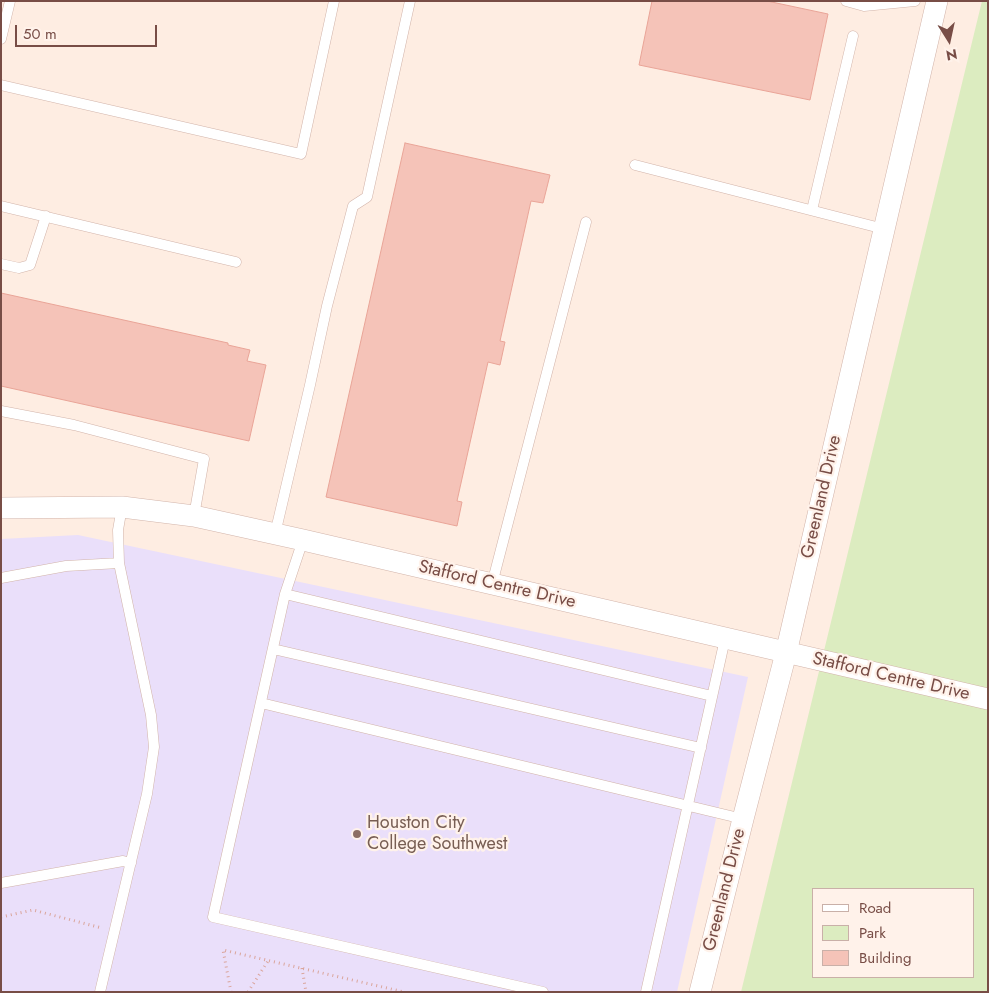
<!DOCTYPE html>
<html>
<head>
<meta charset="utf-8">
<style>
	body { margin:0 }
	#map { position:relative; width:989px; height:993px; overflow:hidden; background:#feede2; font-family:Jost,sans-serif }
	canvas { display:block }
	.frame { position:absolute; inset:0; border:2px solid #784d46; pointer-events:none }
	.legend { position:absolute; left:812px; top:888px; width:162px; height:90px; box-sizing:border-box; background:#fff2ea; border:1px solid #c9b0a8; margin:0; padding:6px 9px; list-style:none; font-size:15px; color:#784d46 }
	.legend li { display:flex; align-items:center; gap:10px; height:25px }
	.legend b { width:25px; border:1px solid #c9b0a8 }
	.north { position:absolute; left:924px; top:15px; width:50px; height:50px; -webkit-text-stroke:4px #fff2ea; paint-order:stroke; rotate:170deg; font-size:14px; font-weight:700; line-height:20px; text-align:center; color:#784d46 }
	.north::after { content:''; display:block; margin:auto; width:18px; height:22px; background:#784d46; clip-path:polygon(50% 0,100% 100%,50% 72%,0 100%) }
	.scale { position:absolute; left:15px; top:25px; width:142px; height:22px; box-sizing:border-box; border:2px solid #784d46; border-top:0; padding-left:6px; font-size:15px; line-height:18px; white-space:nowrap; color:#784d46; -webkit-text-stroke:4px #fff2ea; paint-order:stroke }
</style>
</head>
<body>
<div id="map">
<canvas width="989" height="993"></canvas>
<div class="frame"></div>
<ul class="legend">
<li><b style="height:6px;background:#fff"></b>Road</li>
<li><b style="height:14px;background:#dcecc0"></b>Park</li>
<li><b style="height:14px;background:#f5c3b8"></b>Building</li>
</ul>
<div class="north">N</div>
<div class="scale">50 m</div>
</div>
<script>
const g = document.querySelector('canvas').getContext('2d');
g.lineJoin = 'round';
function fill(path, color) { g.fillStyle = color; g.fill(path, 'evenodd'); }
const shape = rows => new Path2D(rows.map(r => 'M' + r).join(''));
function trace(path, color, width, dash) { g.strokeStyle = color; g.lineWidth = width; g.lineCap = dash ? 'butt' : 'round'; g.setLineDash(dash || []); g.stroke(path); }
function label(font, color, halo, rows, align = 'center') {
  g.font = font + ' Jost,sans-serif'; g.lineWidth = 4.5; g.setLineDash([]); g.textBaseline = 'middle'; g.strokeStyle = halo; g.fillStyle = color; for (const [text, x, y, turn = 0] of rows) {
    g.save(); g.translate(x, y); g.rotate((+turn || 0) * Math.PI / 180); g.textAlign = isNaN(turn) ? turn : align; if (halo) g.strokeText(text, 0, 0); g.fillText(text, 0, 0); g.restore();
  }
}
fill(shape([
	[78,535,748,677,677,992,1,992,1,539]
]), '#eadffa');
fill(shape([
	[982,1,988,1,988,992,741,992],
	[813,889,973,889,973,977,813,977]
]), '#dcecc0');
const building = shape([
	[652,1,767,1,828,14,810,100,639,65,652,1],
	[405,143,550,175,543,203,531,201,500,341,505,342,500,365,488,362,457,501,462,502,457,526,326,497,405,143],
	[1,293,228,343,228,345,250,350,247,361,266,365,249,441,1,386,1,293]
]);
fill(building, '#f5c3b8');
trace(building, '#e9a497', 1);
const service = shape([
	[846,1,864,6,915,1],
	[1,39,10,1],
	[1,85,301,154,334,1],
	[635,165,884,229],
	[1,206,236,262],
	[812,210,853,36],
	[1,264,19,268,30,265,46,216],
	[1,411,74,425,204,459,194,516],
	[275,534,310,385,327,306,353,206,367,197,410,1],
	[303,540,285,594,213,917,543,992],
	[1,578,66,566,119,563],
	[492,584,586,222],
	[285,594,712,696],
	[273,649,701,748],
	[261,703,743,819],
	[1,883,123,861,131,863],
	[100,992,147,794,154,747,151,715,119,563,118,530,122,507],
	[646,992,725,639]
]);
const minor = shape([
	[1,508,122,507,194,516,303,540,988,699],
	[700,992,743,819,786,653,937,1]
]);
trace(service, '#d2b4aa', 11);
trace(minor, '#d2b4aa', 22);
trace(shape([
	[1,917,33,910,102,928],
	[302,968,306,992],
	[231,992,223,950,404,992],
	[248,992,268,961]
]), '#daa59b', 3, [1, 4]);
trace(service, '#fff', 10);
trace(minor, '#fff', 21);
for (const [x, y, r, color] of [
	[357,834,5,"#8d6e63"]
]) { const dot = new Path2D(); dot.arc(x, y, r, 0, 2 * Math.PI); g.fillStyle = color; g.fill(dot); trace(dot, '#fff2ea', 2); }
label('18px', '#784d46', '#fff2ea', [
	["Greenland Drive",822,497,-77],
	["Stafford Centre Drive",497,585,13],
	["Stafford Centre Drive",891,677,13],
	["Greenland Drive",725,890,-76]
]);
label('18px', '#785e54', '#fff2ea', [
	["Houston City",367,824],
	["College Southwest",367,845]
], 'left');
</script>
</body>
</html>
